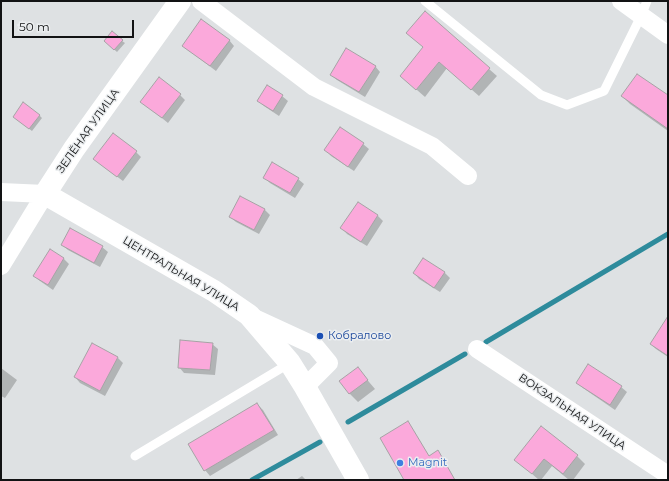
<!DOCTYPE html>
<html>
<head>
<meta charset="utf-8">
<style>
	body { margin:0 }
	#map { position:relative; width:669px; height:481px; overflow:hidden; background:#dee1e3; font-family:Montserrat,sans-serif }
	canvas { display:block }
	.frame { position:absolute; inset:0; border:2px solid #121314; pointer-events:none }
	.scale { position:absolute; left:12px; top:20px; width:122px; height:18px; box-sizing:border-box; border:2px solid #121314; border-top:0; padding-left:5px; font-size:12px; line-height:14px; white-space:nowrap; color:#121314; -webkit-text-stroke:3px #ebeef0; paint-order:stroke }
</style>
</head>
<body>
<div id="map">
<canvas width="669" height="481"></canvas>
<div class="frame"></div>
<div class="scale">50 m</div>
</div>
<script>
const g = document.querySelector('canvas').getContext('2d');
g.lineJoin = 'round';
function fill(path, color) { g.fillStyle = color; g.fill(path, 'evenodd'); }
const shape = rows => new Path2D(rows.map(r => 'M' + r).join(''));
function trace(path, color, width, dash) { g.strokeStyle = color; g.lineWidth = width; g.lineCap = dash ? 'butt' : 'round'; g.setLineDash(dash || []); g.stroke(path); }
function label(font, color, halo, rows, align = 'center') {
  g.font = font + ' Montserrat,sans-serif'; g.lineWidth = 3; g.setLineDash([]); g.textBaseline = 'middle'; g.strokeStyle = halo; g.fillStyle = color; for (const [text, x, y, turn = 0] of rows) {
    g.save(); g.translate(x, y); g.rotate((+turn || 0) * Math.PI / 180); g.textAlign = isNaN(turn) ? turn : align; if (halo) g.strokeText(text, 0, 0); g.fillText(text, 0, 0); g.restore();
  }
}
fill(shape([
	[229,40,234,46,216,71,183,46],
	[415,40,489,69,497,76,479,96,447,68,425,97,401,76,424,48],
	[122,41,125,43,117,52,108,44],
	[375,66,380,72,365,97,337,80,331,75],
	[180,95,185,100,168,123,142,102],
	[282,96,288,101,279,116,264,106,259,101],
	[622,96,668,96,668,131,630,104],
	[39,115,42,118,32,131,16,119],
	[341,128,363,144,369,149,354,171,331,156,326,150],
	[136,152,141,157,123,181,100,164],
	[264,177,298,179,304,184,295,198,270,183],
	[358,203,378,216,383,221,367,246,347,234,342,228],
	[264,209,270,215,259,234,236,222,230,217],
	[62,245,102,247,108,252,100,267,68,250],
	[50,250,64,259,69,264,53,290,40,281,34,276],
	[444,272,450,278,440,292,419,279,414,273],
	[668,334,668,357,656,349,651,344],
	[212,344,218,349,215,375,184,373,179,367],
	[118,358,123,363,105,396,80,383,75,377],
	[1,368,17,380,5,398,1,396],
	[358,369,375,389,358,402,350,394,340,381],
	[577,383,621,387,627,392,615,410,583,388],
	[257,404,263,410,278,435,210,476,205,470],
	[408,422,429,456,440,454,455,480,405,480],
	[577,456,585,464,573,480,569,480,552,466,541,480,539,480,516,460],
	[302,476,306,480,296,480]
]), '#0003');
trace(shape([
	[486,342,668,234],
	[348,422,465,354],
	[252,480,320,442]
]), '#2e8b9c', 5);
const building = shape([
	[425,11,490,68,471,90,439,62,416,90,400,76,423,47,406,33,425,11],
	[201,19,230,40,210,66,182,46,201,19],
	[112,31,123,40,114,50,104,41,112,31],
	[346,48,376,66,359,92,330,75,346,48],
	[637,74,668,95,668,129,621,96,637,74],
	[159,77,181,94,162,118,140,102,159,77],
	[267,85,283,95,273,111,257,101,267,85],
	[23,102,40,115,29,129,13,117,23,102],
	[340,127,364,143,348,167,324,150,340,127],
	[113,133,137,151,117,177,93,159,113,133],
	[272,162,299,178,290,193,263,178,272,162],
	[240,196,265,209,254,230,229,217,240,196],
	[358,202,378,215,361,242,340,228,358,202],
	[70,228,103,246,94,263,61,245,70,228],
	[50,249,64,258,48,285,33,276,50,249],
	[423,258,445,272,434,288,413,273,423,258],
	[668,316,668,356,650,344,668,316],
	[180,340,213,343,210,370,178,368,180,340],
	[92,343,118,357,100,391,74,377,92,343],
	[588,364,622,386,610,405,576,383,588,364],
	[358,367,368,380,349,394,339,381,358,367],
	[257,403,274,430,204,471,188,444,257,403],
	[408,421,429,456,438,450,455,480,404,480,380,438,408,421],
	[541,426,578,455,563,474,544,459,532,474,514,460,541,426]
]);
fill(building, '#fba9db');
trace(building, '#a6a3a5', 1);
trace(shape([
	[425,1,541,95,567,105,604,91,641,16,647,1],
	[135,456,290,363]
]), '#fff', 9);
trace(shape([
	[201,1,314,87,432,146,468,176],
	[621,1,668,35],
	[1,192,45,194,1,266],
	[250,316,315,346,329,363,305,387],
	[477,349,668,475]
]), '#fff', 18);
trace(shape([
	[180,1,74,149,45,194,214,291,249,315,290,363,305,387,358,480]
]), '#fff', 22);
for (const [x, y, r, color] of [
	[320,336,4,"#1a4fb4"],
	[400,463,4,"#3f7fe0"]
]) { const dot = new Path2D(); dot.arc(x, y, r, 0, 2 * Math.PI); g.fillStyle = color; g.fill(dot); trace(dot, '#ebeef0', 1.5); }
label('11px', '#121314', '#ebeef0', [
	["ЗЕЛЁНАЯ УЛИЦА",88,131,-55],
	["ЦЕНТРАЛЬНАЯ УЛИЦА",181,274,31],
	["ВОКЗАЛЬНАЯ УЛИЦА",572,412,34]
]);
label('11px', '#164399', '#ebeef0', [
	["Кобралово",328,336]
], 'left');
label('11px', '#366cbe', '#ebeef0', [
	["Magnit",408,463]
], 'left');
</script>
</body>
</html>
